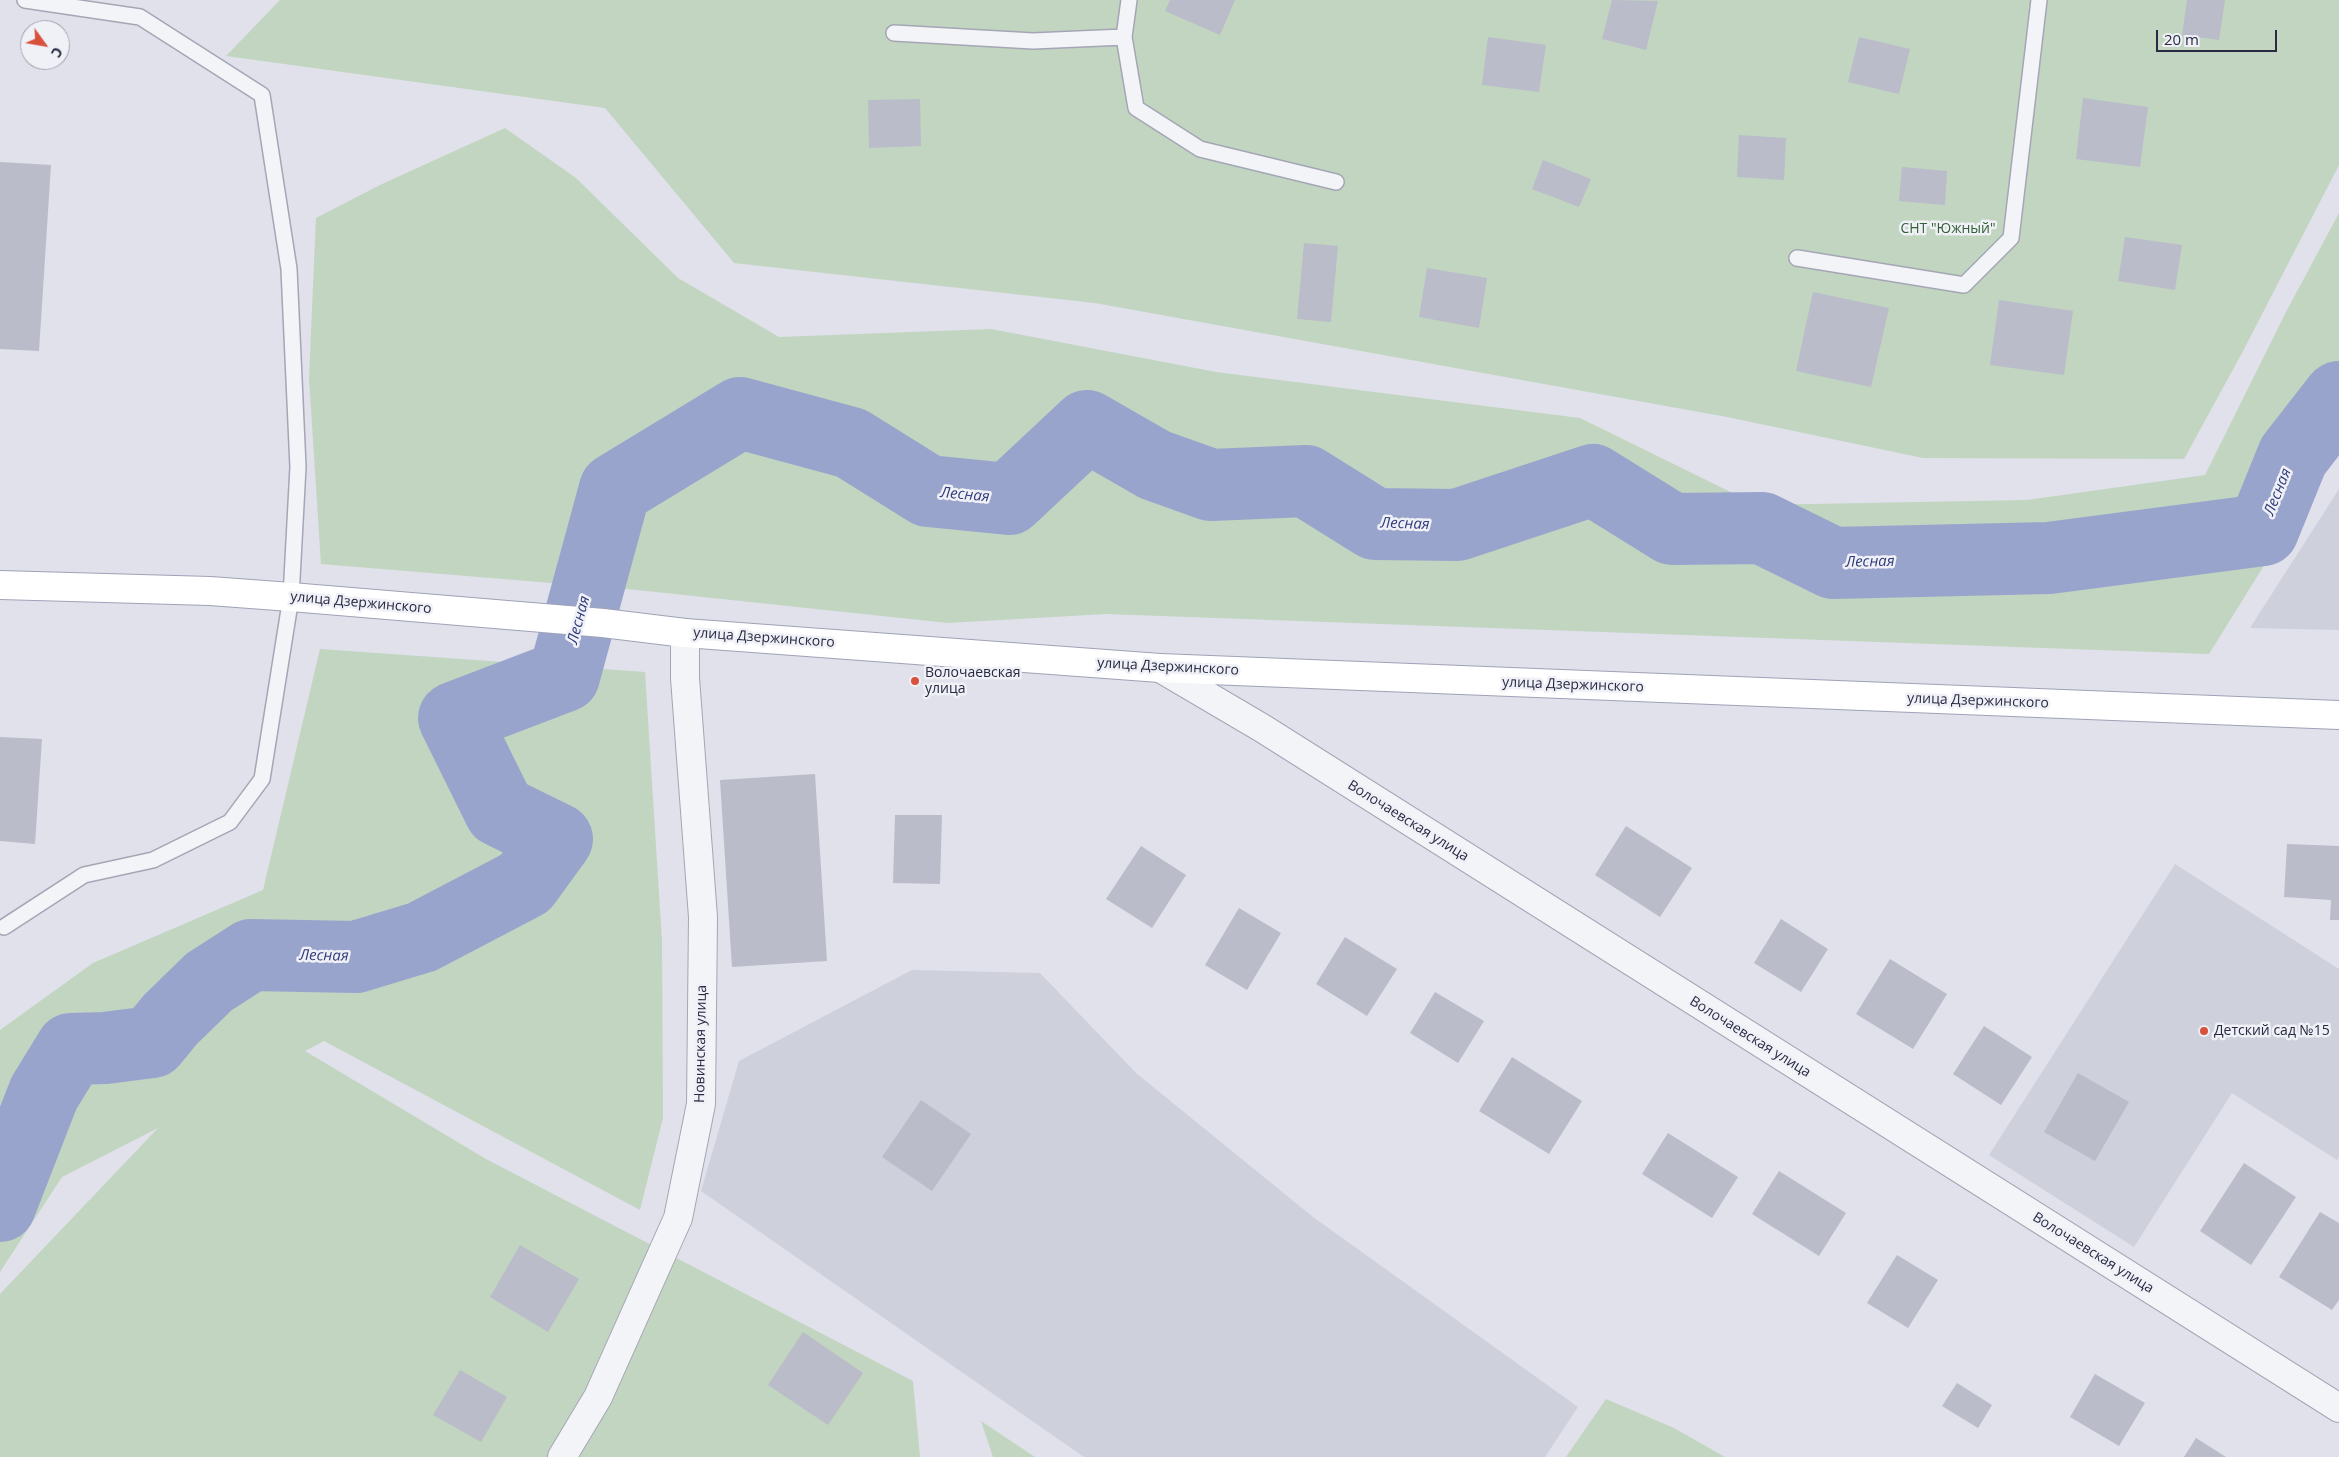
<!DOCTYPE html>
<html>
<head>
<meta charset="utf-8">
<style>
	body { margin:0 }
	#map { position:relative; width:2339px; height:1457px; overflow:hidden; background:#e0e1ea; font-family:"Open Sans",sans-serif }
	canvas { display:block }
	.north { position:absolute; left:20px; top:20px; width:50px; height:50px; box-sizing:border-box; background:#f0f1f7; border:1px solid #a0a1af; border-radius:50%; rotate:122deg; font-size:14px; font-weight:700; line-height:20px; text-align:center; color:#282a43 }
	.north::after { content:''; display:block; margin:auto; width:18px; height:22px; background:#d7513d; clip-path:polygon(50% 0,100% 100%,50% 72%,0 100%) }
	.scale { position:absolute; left:2156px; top:30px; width:121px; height:22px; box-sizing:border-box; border:2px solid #282a43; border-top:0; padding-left:6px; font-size:15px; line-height:18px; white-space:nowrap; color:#282a43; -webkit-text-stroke:4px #f0f1f7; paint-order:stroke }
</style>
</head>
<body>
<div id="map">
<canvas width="2339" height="1457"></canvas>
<div class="north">С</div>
<div class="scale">20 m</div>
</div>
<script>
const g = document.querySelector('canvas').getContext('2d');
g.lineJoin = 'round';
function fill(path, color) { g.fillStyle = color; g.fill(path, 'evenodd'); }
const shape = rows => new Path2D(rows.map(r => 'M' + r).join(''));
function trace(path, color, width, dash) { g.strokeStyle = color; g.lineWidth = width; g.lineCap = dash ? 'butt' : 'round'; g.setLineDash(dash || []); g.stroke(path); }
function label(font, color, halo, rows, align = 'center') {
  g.font = font + ' "Open Sans",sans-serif'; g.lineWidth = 5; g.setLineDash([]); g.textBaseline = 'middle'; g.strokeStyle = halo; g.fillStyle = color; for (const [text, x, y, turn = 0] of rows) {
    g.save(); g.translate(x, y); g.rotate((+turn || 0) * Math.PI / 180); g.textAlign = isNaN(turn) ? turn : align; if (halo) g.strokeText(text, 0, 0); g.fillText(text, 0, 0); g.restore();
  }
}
fill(shape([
	[2339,489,2339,630,2250,628],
	[2175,864,2339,969,2339,1157,2337,1160,2232,1093,2134,1247,1989,1155],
	[912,970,1040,973,1136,1073,1313,1217,1578,1407,1545,1457,1084,1457,701,1191,739,1061]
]), '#ced0dc');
fill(shape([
	[280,0,2339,0,2339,165,2242,353,2184,459,1923,458,1727,417,1095,303,734,263,605,108,226,56],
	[505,128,576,178,678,278,779,337,991,329,1216,372,1580,418,1757,505,2027,500,2205,475,2286,312,2339,213,2339,445,2209,654,1106,614,948,623,637,590,321,564,309,378,316,218,380,185],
	[320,649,645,672,662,941,663,1118,640,1210,324,1041,305,1051,486,1159,913,1381,920,1457,0,1457,0,1294,158,1128,62,1177,0,1272,0,1030,93,963,263,890],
	[1606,1399,1674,1428,1725,1457,1566,1457],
	[981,1421,1035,1457,993,1457]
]), '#c1d5c1');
trace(shape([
	[0,1206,44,1093,71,1049,105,1048,152,1042,170,1020,209,982,251,955,356,957,422,937,525,883,557,839,500,811,454,718,564,676,615,489,740,413,851,443,928,491,1009,499,1087,426,1155,465,1211,485,1306,481,1375,524,1457,525,1593,480,1672,529,1762,528,1833,563,2049,558,2263,530,2293,456,2339,397]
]), '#99a4cd', 72);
fill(shape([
	[1170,0,1235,0,1220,35,1165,11],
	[1612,0,1658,1,1646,50,1602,39],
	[2187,0,2225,0,2219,40,2182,35],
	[1488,37,1546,45,1539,92,1482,85],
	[1859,37,1910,49,1899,94,1848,82],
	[2083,98,2148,107,2140,167,2076,159],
	[920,99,921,146,869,148,868,100],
	[1739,135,1786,138,1784,180,1737,177],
	[1543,160,1591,179,1579,207,1532,189],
	[0,162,51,165,39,351,0,349],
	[1902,167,1947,171,1945,205,1899,201],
	[2125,237,2182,245,2175,290,2118,281],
	[1304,243,1338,246,1331,322,1297,319],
	[1427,268,1487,278,1479,328,1419,317],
	[1813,292,1889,308,1871,387,1796,371],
	[1999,300,2073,311,2064,375,1990,365],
	[0,737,42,739,35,844,0,841],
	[815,774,827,961,732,967,720,780],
	[895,815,942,815,940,884,893,883],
	[1626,826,1692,868,1660,917,1595,875],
	[2287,844,2339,846,2339,920,2330,920,2331,900,2284,897],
	[1141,846,1186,875,1152,928,1106,899],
	[1239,908,1281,933,1247,990,1205,965],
	[1781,919,1828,949,1801,992,1754,963],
	[1345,937,1397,969,1367,1016,1316,984],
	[1890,959,1947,994,1913,1049,1856,1014],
	[1435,992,1484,1021,1458,1063,1410,1033],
	[1984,1026,2032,1057,2001,1105,1953,1074],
	[1512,1057,1582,1101,1549,1154,1479,1111],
	[2078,1073,2129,1102,2095,1161,2044,1132],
	[921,1100,971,1134,932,1191,882,1157],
	[1668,1133,1738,1177,1712,1218,1642,1174],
	[2244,1163,2296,1197,2251,1265,2200,1231],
	[1779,1171,1846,1213,1819,1256,1752,1214],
	[2320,1212,2339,1223,2339,1300,2332,1310,2279,1277],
	[520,1245,579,1279,548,1332,490,1297],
	[1897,1255,1938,1280,1908,1328,1867,1303],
	[803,1332,863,1373,828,1425,768,1385],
	[460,1370,507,1397,481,1442,433,1415],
	[2095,1374,2145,1403,2119,1446,2070,1417],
	[1957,1383,1992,1405,1978,1428,1942,1406],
	[2196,1438,2226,1457,2184,1457]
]), '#babcca');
const lane = shape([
	[1129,0,1124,37,1136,108,1200,149,1336,182],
	[894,33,1033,41,1124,37],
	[1797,258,1964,285,2011,238,2039,0],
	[4,927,84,875,153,860,230,822,262,779,291,597,298,467,289,269,262,95,140,17,25,0]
]);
const street = shape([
	[1160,668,1262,728,2339,1408],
	[562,1457,598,1397,678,1218,701,1104,703,917,685,678,685,633]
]);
const primary = shape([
	[0,585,210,591,291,597,603,623,685,633,1160,668,2339,715]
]);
trace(lane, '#a5a6b5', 18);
trace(street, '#a5a6b5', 30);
trace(primary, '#9fa2b7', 30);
trace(lane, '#f3f4f8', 15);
trace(street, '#f3f4f8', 28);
trace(primary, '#fff', 28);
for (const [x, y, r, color] of [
	[915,681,5,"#d7513d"],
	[2204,1031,5,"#d7513d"]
]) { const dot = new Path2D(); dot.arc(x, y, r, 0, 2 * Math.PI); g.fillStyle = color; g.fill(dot); trace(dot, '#f0f1f7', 2); }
label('14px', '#346038', '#f0f1f7', [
	["СНТ \"Южный\"",1948,229]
]);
label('14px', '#282a43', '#f0f1f7', [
	["улица Дзержинского",361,603,5],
	["улица Дзержинского",764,638,4],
	["улица Дзержинского",1168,667,3],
	["улица Дзержинского",1573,685,2],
	["улица Дзержинского",1978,701,2],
	["Волочаевская улица",1408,821,32],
	["Волочаевская улица",1750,1037,32],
	["Новинская улица",701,1044,-89],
	["Волочаевская улица",2093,1253,32]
]);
label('14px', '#282a43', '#f0f1f7', [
	["Волочаевская",925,673],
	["улица",925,689],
	["Детский сад №15",2214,1031]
], 'left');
label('italic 15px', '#2f3b7a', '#f0f1f7', [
	["Лесная",2278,492,-68],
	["Лесная",965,495,5],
	["Лесная",1405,524,2],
	["Лесная",1870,562,-1],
	["Лесная",579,620,-75],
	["Лесная",324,956,1]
]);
</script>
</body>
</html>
